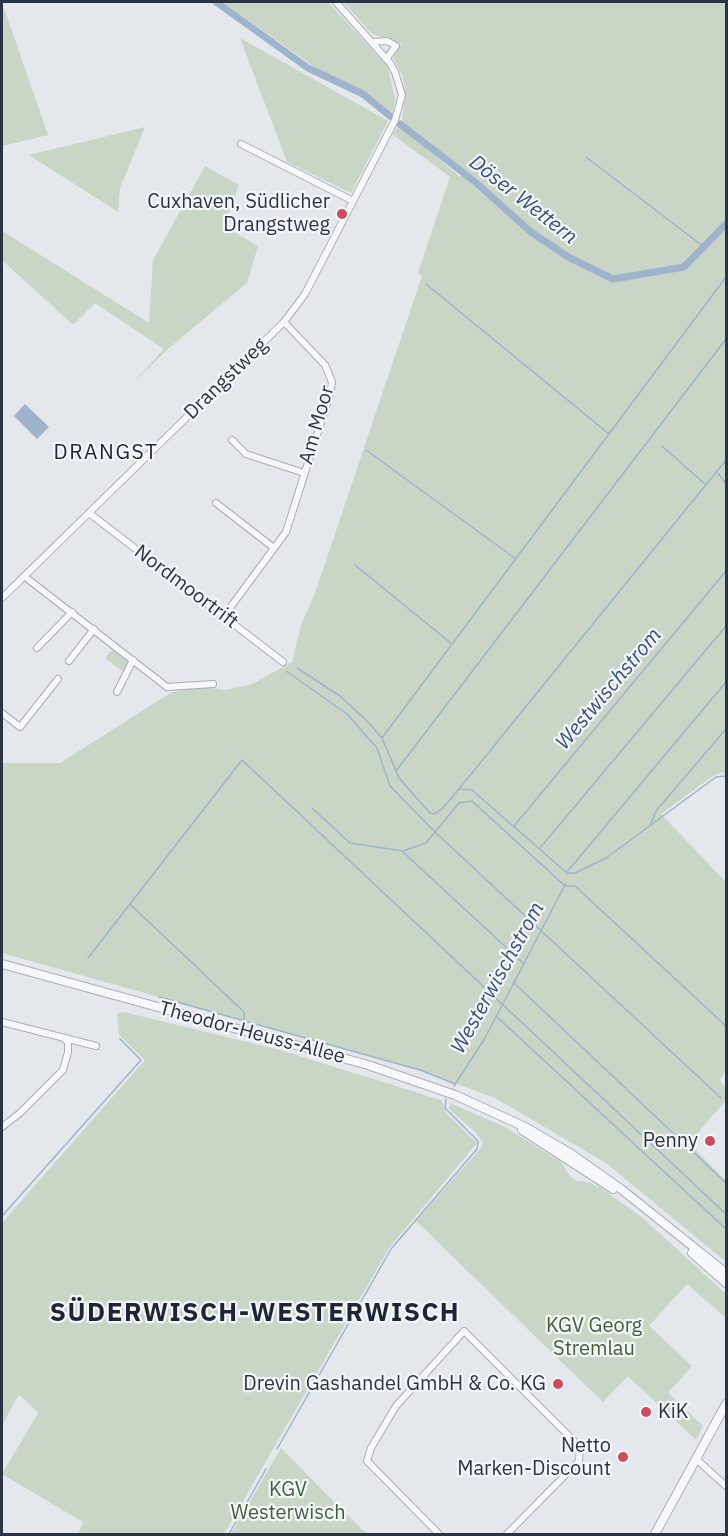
<!DOCTYPE html>
<html>
<head>
<meta charset="utf-8">
<style>
	body { margin:0 }
	#map { position:relative; width:728px; height:1536px; overflow:hidden; background:#e4e7ec; font-family:"IBM Plex Sans",sans-serif }
	canvas { display:block }
	.frame { position:absolute; inset:0; border:3px solid #2b3445; pointer-events:none }
</style>
</head>
<body>
<div id="map">
<canvas width="728" height="1536"></canvas>
<div class="frame"></div>
</div>
<script>
const g = document.querySelector('canvas').getContext('2d');
g.lineJoin = 'round';
function fill(path, color) { g.fillStyle = color; g.fill(path, 'evenodd'); }
const shape = rows => new Path2D(rows.map(r => 'M' + r).join(''));
function trace(path, color, width, dash) { g.strokeStyle = color; g.lineWidth = width; g.lineCap = dash ? 'butt' : 'round'; g.setLineDash(dash || []); g.stroke(path); }
function label(font, color, halo, rows, align = 'center') {
  g.font = font + ' "IBM Plex Sans",sans-serif'; g.lineWidth = 4.5; g.setLineDash([]); g.textBaseline = 'middle'; g.strokeStyle = halo; g.fillStyle = color; for (const [text, x, y, turn = 0] of rows) {
    g.save(); g.translate(x, y); g.rotate((+turn || 0) * Math.PI / 180); g.textAlign = isNaN(turn) ? turn : align; if (halo) g.strokeText(text, 0, 0); g.fillText(text, 0, 0); g.restore();
  }
}
fill(shape([
	[2,2,48,135,2,146],
	[222,2,328,2,388,67,395,99,393,113,365,92,326,75],
	[343,2,726,2,726,774,722,772,713,776,661,814,726,882,726,1071,719,1080,726,1088,726,1100,689,1143,726,1181,726,1262,606,1163,495,1098,425,1072,2,953,2,763,60,763,172,692,203,687,227,690,252,684,292,662,301,625,315,593,422,276,418,273,450,177,392,134,399,125,460,177,463,170,402,122,405,91,403,76,393,58,402,44,372,34],
	[240,38,388,121,351,193,287,162],
	[145,127,120,188,118,212,29,155],
	[205,166,239,185,224,226,258,246,247,283,168,349,131,385,164,349,95,303,73,325,2,260,2,231,149,323,153,260],
	[113,648,127,659,129,664,125,673,105,658],
	[124,1012,280,1050,441,1100,447,1114,477,1143,389,1248,224,1534,78,1534,83,1522,2,1474,38,1413,19,1394,2,1426,2,1223,145,1060,119,1035,117,1013],
	[450,1103,505,1127,561,1162,570,1176,577,1181,589,1182,601,1188,643,1218,726,1294,726,1318,687,1284,649,1326,692,1366,668,1393,703,1426,696,1440,628,1376,603,1402,416,1221,480,1149,483,1142,476,1133,449,1109],
	[281,1448,334,1502,367,1534,231,1534]
]), '#c9d6c5');
fill(shape([
	[25,404,49,427,37,439,14,416]
]), '#9fb4cc');
trace(shape([
	[586,157,704,247],
	[426,284,609,434],
	[662,446,706,485],
	[366,450,516,559],
	[718,473,726,484],
	[355,565,452,644],
	[297,668,340,696,368,722,382,738,399,778,430,813,434,814,442,809,459,789,472,790,568,874],
	[286,671,347,714,377,748,390,786,435,832,721,1098],
	[382,738,726,277],
	[396,771,726,339],
	[459,789,726,460],
	[312,808,350,843,403,851,426,843,459,803,472,801,565,886,575,886,726,1026],
	[651,823,656,811,726,729],
	[514,826,726,571],
	[540,848,726,626],
	[403,852,523,963],
	[567,872,726,682],
	[569,873,575,873,606,858,716,777,726,776],
	[131,905,244,1012,244,1021],
	[88,958,242,760,726,1214],
	[514,983,726,1183],
	[159,997,420,1070,455,1084],
	[496,1016,726,1229],
	[454,1086,485,1038,566,883],
	[2,1216,141,1060,120,1039],
	[277,1449,391,1249,477,1149,478,1141,445,1108,446,1099],
	[229,1534,266,1469]
]), '#9fb4cc', 1.5);
trace(shape([
	[216,2,308,68,363,94,390,116],
	[400,124,474,181,531,232,570,258,613,279,684,267,726,224]
]), '#9fb4cc', 7);
const minor = shape([
	[373,42,387,41,396,46,386,59],
	[241,144,353,201],
	[232,440,246,454,304,473],
	[216,503,274,548],
	[89,513,283,662],
	[24,576,167,687,213,684],
	[2,598,284,322,305,294,395,120,402,95,395,72,390,63,336,2],
	[224,616,286,532,330,394,332,382,325,365,284,322],
	[37,648,72,612],
	[69,661,94,629],
	[117,692,133,660],
	[2,713,20,727,58,679],
	[2,1022,96,1046],
	[2,1127,20,1113,63,1070,68,1052,68,1042,63,1038],
	[696,1459,726,1486],
	[439,1534,367,1461,371,1448,396,1406,464,1331,580,1447,579,1461,507,1534]
]);
const tertiary = shape([
	[2,964,368,1065,455,1095,525,1127,570,1153,621,1189,726,1273],
	[522,1130,613,1189],
	[692,1253,726,1283],
	[655,1534,726,1404]
]);
trace(minor, '#a9aeb7', 8);
trace(tertiary, '#a9aeb7', 10);
trace(minor, '#f7f8fa', 6);
trace(tertiary, '#f7f8fa', 8);
for (const [x, y, r, color] of [
	[342,214,6,"#d1495b"],
	[710,1141,6,"#d1495b"],
	[558,1384,6,"#d1495b"],
	[646,1412,6,"#d1495b"],
	[623,1457,6,"#d1495b"]
]) { const dot = new Path2D(); dot.arc(x, y, r, 0, 2 * Math.PI); g.fillStyle = color; g.fill(dot); trace(dot, '#f4f6f9', 2); }
label('20px', '#2b3445', '#f4f6f9', [
	["Cuxhaven, Südlicher",330,202],
	["Drangstweg",330,225],
	["Penny",698,1141],
	["Drevin Gashandel GmbH & Co. KG",546,1384],
	["KiK",658,1412,"left"],
	["Netto",611,1446],
	["Marken-Discount",611,1469]
], 'right');
label('20px', '#2b3445', '#f4f6f9', [
	["Drangstweg",226,379,-44],
	["Am Moor",317,425,-74],
	["Nordmoortrift",186,587,37],
	["Theodor-Heuss-Allee",252,1033,15]
]);
label('20px', '#3f6138', '#f4f6f9', [
	["KGV Georg",594,1326],
	["Stremlau",594,1349],
	["KGV",288,1490],
	["Westerwisch",288,1513]
]);
label('italic 21px', '#34527a', '#f4f6f9', [
	["Döser Wettern",523,200,38],
	["Westwischstrom",609,689,-50],
	["Westerwischstrom",498,978,-61]
]);
g.letterSpacing = '1.5px';
label('21px', '#1d2536', '#f4f6f9', [
	["DRANGST",106,453]
]);
g.letterSpacing = '0px';
g.letterSpacing = '1.5px';
label('bold 26px', '#1d2536', '#f4f6f9', [
	["SÜDERWISCH-WESTERWISCH",255,1313]
]);
g.letterSpacing = '0px';
</script>
</body>
</html>
